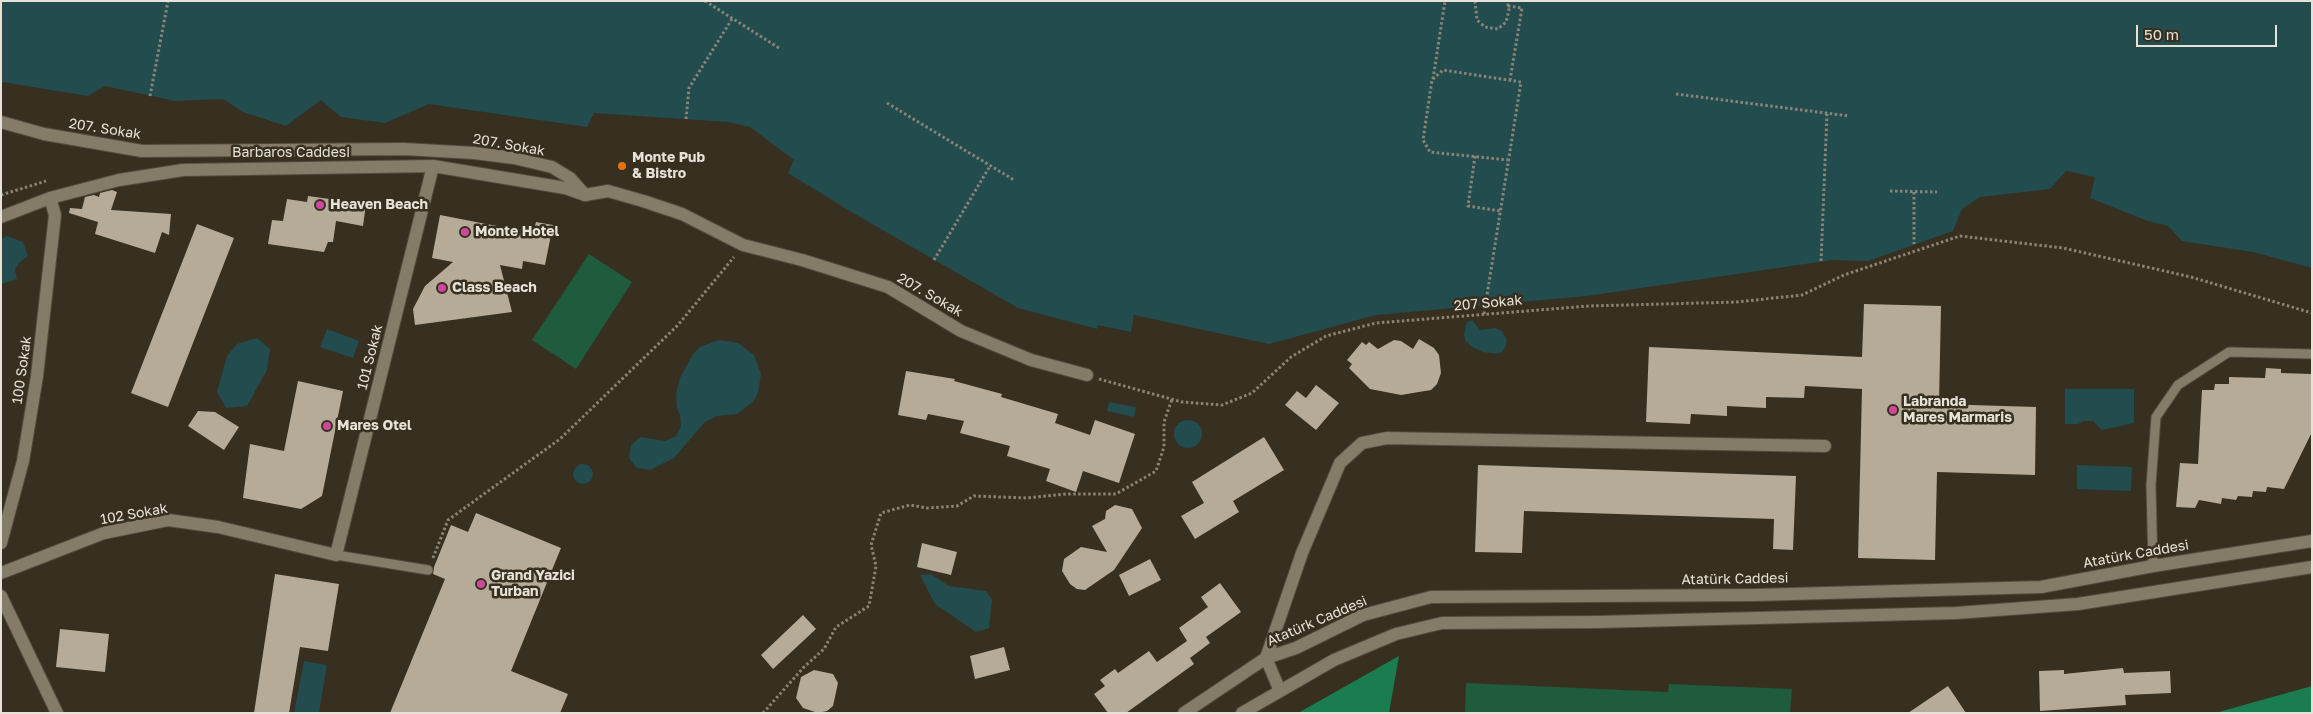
<!DOCTYPE html>
<html>
<head>
<meta charset="utf-8">
<style>
	body { margin:0 }
	#map { position:relative; width:2313px; height:714px; overflow:hidden; background:#372f1f; font-family:"Golos Text",sans-serif }
	canvas { display:block }
	.frame { position:absolute; inset:0; border:2px solid #e7e2d8; pointer-events:none }
	.scale { position:absolute; left:2136px; top:25px; width:141px; height:22px; box-sizing:border-box; border:2px solid #e7e2d8; border-top:0; padding-left:6px; font-size:15px; line-height:18px; white-space:nowrap; color:#e7e2d8; -webkit-text-stroke:4px #372f1f; paint-order:stroke }
</style>
</head>
<body>
<div id="map">
<canvas width="2313" height="714"></canvas>
<div class="frame"></div>
<div class="scale">50 m</div>
</div>
<script>
const g = document.querySelector('canvas').getContext('2d');
g.lineJoin = 'round';
function fill(path, color) { g.fillStyle = color; g.fill(path, 'evenodd'); }
const shape = rows => new Path2D(rows.map(r => 'M' + r).join(''));
function trace(path, color, width, dash) { g.strokeStyle = color; g.lineWidth = width; g.lineCap = dash ? 'butt' : 'round'; g.setLineDash(dash || []); g.stroke(path); }
function label(font, color, halo, rows, align = 'center') {
  g.font = font + ' "Golos Text",sans-serif'; g.lineWidth = 5; g.setLineDash([]); g.textBaseline = 'middle'; g.strokeStyle = halo; g.fillStyle = color; for (const [text, x, y, turn = 0] of rows) {
    g.save(); g.translate(x, y); g.rotate((+turn || 0) * Math.PI / 180); g.textAlign = isNaN(turn) ? turn : align; if (halo) g.strokeText(text, 0, 0); g.fillText(text, 0, 0); g.restore();
  }
}
fill(shape([
	[589,254,632,282,576,369,532,340],
	[1466,683,1668,692,1669,684,1792,689,1790,713,1465,713]
]), '#1f5c3d');
fill(shape([
	[1399,656,1389,713,1298,713],
	[2312,686,2312,713,2215,713]
]), '#197d4f');
fill(shape([
	[1,1,2312,1,2312,268,2253,252,2182,241,2168,226,2148,221,2090,198,2095,177,2066,171,2050,189,1980,197,1962,209,1953,231,1868,261,1832,260,1587,296,1376,315,1269,344,1134,315,1131,332,1098,325,1097,329,1018,308,853,213,788,173,794,160,750,127,728,122,594,113,587,127,429,104,385,123,341,117,321,100,286,126,243,112,223,99,175,101,105,86,88,96,2,82],
	[7,236,23,242,28,256,19,263,15,270,17,279,1,284,1,239],
	[1472,320,1480,330,1495,328,1502,331,1506,338,1506,346,1502,352,1497,354,1483,352,1472,347,1465,340,1464,334,1467,322],
	[327,329,359,341,353,358,320,347],
	[257,338,270,349,267,370,247,406,226,408,217,392,227,356,237,344],
	[719,340,738,343,754,355,761,374,758,393,753,402,737,414,717,416,705,422,674,458,650,470,637,468,629,458,631,445,641,437,665,441,676,436,681,426,680,414,677,409,676,393,680,378,693,354,700,347],
	[2065,389,2134,389,2134,423,2102,430,2093,421,2084,421,2078,424,2065,424],
	[1109,402,1136,407,1134,417,1107,411],
	'1174 434a14 14 0 1 1 28 0a14 14 0 1 1-28 0Z',
	'573 474a10 10 0 1 1 20 0a10 10 0 1 1-20 0Z',
	[2077,465,2132,467,2131,491,2077,489],
	[931,574,949,586,986,591,992,599,989,628,976,632,935,604,920,575],
	[304,661,327,665,319,713,294,713]
]), '#234c4e');
fill(shape([
	[112,190,117,192,111,210,171,214,169,235,162,232,155,253,95,234,98,222,69,213,70,208,82,209,85,197,94,195,99,197,100,193],
	[308,196,366,204,363,226,336,221,333,242,328,242,324,252,268,244,272,220,283,221,287,199,307,202],
	[440,215,533,233,536,222,553,225,545,265,523,261,522,269,500,265,512,312,415,325,413,309,425,286,453,262,432,258],
	[197,224,234,238,168,407,131,393],
	[1864,304,1941,306,1939,404,2036,407,2035,475,1937,472,1935,560,1858,558,1862,389,1805,386,1804,398,1766,397,1766,408,1727,406,1727,416,1691,414,1690,424,1646,422,1649,347,1862,357],
	[1419,339,1434,348,1439,355,1441,373,1437,384,1431,390,1401,395,1370,389,1349,368,1352,364,1347,360,1362,342,1366,345,1369,342,1378,349,1394,340,1401,341,1413,349],
	[2266,368,2281,369,2281,373,2312,374,2312,432,2284,489,2267,487,2266,492,2253,491,2252,497,2238,496,2236,500,2222,498,2221,504,2199,500,2195,508,2176,507,2180,463,2198,464,2202,390,2214,390,2215,384,2229,384,2229,377,2265,378],
	[906,371,955,379,954,381,1002,394,1001,397,1058,414,1055,423,1090,435,1095,420,1135,434,1119,483,1083,471,1076,492,1046,481,1050,469,1007,456,1010,446,960,433,964,421,928,414,926,420,898,415],
	[298,381,343,391,322,496,301,509,243,498,250,444,284,451],
	[1316,385,1339,403,1316,430,1285,405,1297,391,1306,398],
	[198,411,215,412,239,427,224,450,188,426],
	[1264,437,1284,470,1233,501,1239,512,1195,539,1181,516,1204,503,1192,482],
	[1478,465,1796,476,1793,550,1773,549,1774,519,1524,511,1522,553,1475,552],
	[1115,505,1132,509,1142,528,1114,570,1085,590,1077,589,1070,584,1062,571,1064,559,1081,547,1107,552,1092,526,1105,519,1106,511],
	[476,513,561,548,511,671,568,694,560,713,390,713,445,579,433,574,434,567,451,525,468,532],
	[922,543,957,552,951,575,917,567],
	[1150,559,1161,580,1129,596,1119,575],
	[275,574,339,584,328,651,300,647,289,713,254,713],
	[1220,583,1241,612,1206,637,1210,643,1190,658,1194,664,1126,713,1108,713,1094,694,1105,686,1100,680,1115,669,1118,673,1149,651,1157,662,1187,641,1179,628,1208,607,1201,597],
	[803,615,816,629,773,669,761,655],
	[60,629,109,634,105,672,56,667],
	[1004,647,1010,670,975,679,970,656],
	[2123,668,2124,673,2170,671,2171,693,2125,695,2126,705,2040,711,2039,671,2064,670,2064,674],
	[814,670,833,674,838,683,833,706,827,711,818,713,803,708,796,698,801,677],
	[1948,686,1966,713,1908,713]
]), '#b5ab98');
const service = shape([
	[336,555,428,570],
	[2153,566,2151,485,2156,417,2178,385,2229,352,2312,354]
]);
const pedestrian = shape([
	[1,122,44,134,142,151,404,149,474,153,514,158,552,167,570,178,585,195,608,191,643,201,682,214,743,245,802,260,888,287,961,331,1031,360,1087,375]
]);
const minor = shape([
	[1,217,50,198,119,180,183,170,433,166,565,188,585,195],
	[1,543,23,461,37,376,55,215,50,198],
	[1,573,104,533,168,520,218,527,336,555,433,166],
	[1,596,57,713],
	[1280,691,1266,658,1302,553,1340,463,1362,443,1387,438,1825,446]
]);
const tertiary = shape([
	[1184,713,1266,658,1296,648,1363,615,1431,597,1755,595,2041,587,2153,566,2312,541],
	[1242,713,1334,660,1396,634,1442,623,1597,622,1956,613,2078,604,2312,567]
]);
trace(service, '#534c3e', 11);
trace(pedestrian, '#534c3e', 14);
trace(minor, '#534c3e', 14);
trace(tertiary, '#534c3e', 14);
trace(shape([
	[705,1,779,48],
	[1475,1,1477,20,1485,27,1498,29,1506,22,1509,10,1507,1],
	[1508,6,1522,8,1510,80],
	[1433,79,1445,1],
	[1676,94,1849,116],
	[150,96,168,1],
	[887,103,1014,180],
	[686,119,689,88,732,19],
	[1475,156,1468,206,1501,211],
	[1890,191,1937,192],
	[1914,192,1914,244],
	[1,195,46,181],
	[934,260,990,166],
	[1821,261,1827,114],
	[1484,314,1521,82,1443,70,1432,80,1423,140,1430,152,1509,160],
	[1099,379,1182,402,1222,405,1252,393,1291,357,1326,336,1376,323,1589,306,1737,302,1802,295,1844,275,1960,236,2063,248,2191,277,2312,313],
	[433,558,448,520,560,439,678,325,734,257],
	[763,713,804,667,824,649,836,627,869,606,876,566,871,545,881,513,910,505,927,508,957,506,974,496,1027,498,1066,494,1116,494,1156,471,1164,447,1164,422,1172,399]
]), '#8a8477', 3, [2.5, 2.5]);
trace(service, '#847b69', 9);
trace(pedestrian, '#847b69', 12);
trace(minor, '#847b69', 12);
trace(tertiary, '#847b69', 12);
for (const [x, y, r, color] of [
	[622,166,5,"#e8710a"],
	[320,205,5,"#d1479c"],
	[465,232,5,"#d1479c"],
	[442,288,5,"#d1479c"],
	[1893,410,5,"#d1479c"],
	[327,426,5,"#d1479c"],
	[481,584,5,"#d1479c"]
]) { const dot = new Path2D(); dot.arc(x, y, r, 0, 2 * Math.PI); g.fillStyle = color; g.fill(dot); trace(dot, '#372f1f', 2); }
label('14px', '#e7e2d8', '#372f1f', [
	["207. Sokak",105,129,9],
	["207. Sokak",509,145,10],
	["Barbaros Caddesi",291,153],
	["207. Sokak",930,295,30],
	["207 Sokak",1488,303,-5],
	["101 Sokak",370,357,-76],
	["100 Sokak",22,370,-82],
	["102 Sokak",134,514,-10],
	["Atatürk Caddesi",2136,554,-10],
	["Atatürk Caddesi",1735,579,-1],
	["Atatürk Caddesi",1317,621,-23]
]);
label('bold 14px', '#e7e2d8', '#372f1f', [
	["Monte Pub",632,158],
	["& Bistro",632,174],
	["Heaven Beach",330,205],
	["Monte Hotel",475,232],
	["Class Beach",452,288],
	["Labranda",1903,402],
	["Mares Marmaris",1903,418],
	["Mares Otel",337,426],
	["Grand Yazici",491,576],
	["Turban",491,592]
], 'left');
</script>
</body>
</html>
